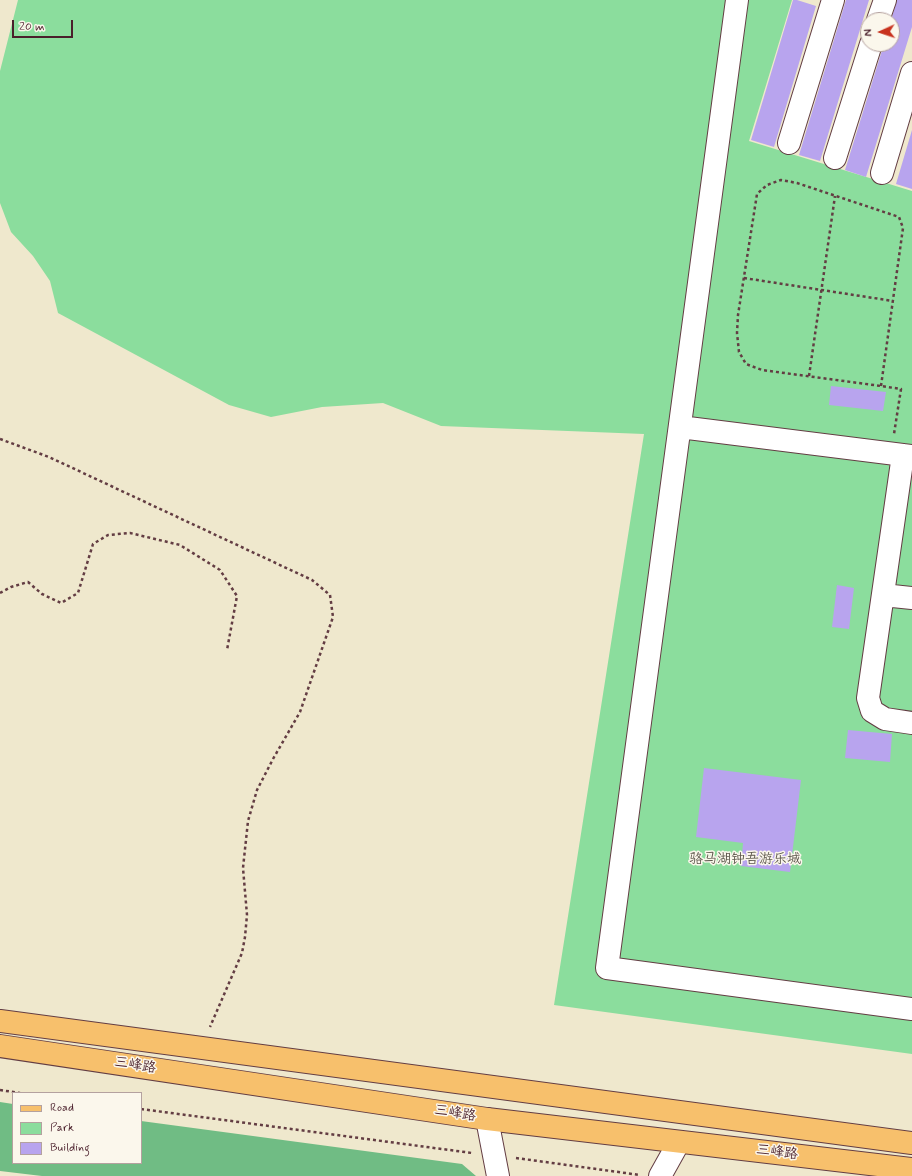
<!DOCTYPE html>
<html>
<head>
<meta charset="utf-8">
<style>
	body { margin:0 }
	#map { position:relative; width:912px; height:1176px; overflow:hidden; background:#efe8cd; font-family:Mynerve,sans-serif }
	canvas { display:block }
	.legend { position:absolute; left:12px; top:1092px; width:130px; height:72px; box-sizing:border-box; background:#fbf7ec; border:1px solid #b4a19f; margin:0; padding:5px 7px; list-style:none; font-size:12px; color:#4a1f2b }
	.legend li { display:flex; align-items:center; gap:8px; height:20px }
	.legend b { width:20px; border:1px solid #b4a19f }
	.north { position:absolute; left:860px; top:12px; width:40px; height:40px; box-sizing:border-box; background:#fbf7ec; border:1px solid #b4a19f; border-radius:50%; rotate:267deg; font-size:11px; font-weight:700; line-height:16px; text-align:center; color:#4a1f2b }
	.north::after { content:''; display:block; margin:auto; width:14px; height:18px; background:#c8321e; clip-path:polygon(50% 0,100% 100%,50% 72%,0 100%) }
	.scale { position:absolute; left:12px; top:20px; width:61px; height:18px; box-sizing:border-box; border:2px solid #4a1f2b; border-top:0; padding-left:5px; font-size:12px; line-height:14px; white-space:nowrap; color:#4a1f2b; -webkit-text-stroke:3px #fbf7ec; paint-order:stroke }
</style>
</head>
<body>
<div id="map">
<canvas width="912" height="1176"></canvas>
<ul class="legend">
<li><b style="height:5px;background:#f7c06c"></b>Road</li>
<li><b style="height:11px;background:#8bdd9d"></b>Park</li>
<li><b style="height:11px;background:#b8a4ee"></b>Building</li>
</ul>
<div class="north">N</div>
<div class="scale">20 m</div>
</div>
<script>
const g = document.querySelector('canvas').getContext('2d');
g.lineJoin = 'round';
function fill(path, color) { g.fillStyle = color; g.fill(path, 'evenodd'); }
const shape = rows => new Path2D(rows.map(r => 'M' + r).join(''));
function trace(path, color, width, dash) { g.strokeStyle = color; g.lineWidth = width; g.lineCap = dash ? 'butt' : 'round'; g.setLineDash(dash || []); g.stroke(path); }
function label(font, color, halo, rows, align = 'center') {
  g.font = font + ' Mynerve,"LXGW WenKai TC",sans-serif'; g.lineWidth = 3; g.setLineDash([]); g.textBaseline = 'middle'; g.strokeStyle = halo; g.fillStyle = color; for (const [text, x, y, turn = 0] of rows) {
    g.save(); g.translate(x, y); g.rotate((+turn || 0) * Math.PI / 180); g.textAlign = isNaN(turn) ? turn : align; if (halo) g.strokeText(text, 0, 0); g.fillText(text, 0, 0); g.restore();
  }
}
fill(shape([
	[18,0,792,0,749,141,912,191,912,1054,554,1005,644,434,441,426,383,403,322,407,271,417,229,405,58,313,50,281,33,256,11,232,0,203,0,71]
]), '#8bdd9d');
fill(shape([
	[0,1102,13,1104,13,1163,141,1163,141,1121,462,1164,476,1176,42,1176,0,1171]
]), '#70bc84');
fill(shape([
	[793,0,797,0,816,6,774,147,751,140],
	[846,0,869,0,820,161,799,155],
	[897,0,912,0,912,27,866,177,845,170,884,44,892,44,892,20,891,20],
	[912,130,912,189,896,184],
	[831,386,886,392,883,411,829,405],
	[837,585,854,588,849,629,832,627],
	[848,730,892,734,890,762,845,758],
	[704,768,801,780,790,872,741,866,743,843,696,837]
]), '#b8a4ee');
const minor = shape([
	[737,0,607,968,912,1009],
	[878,20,885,0],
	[789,143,833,0],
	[835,158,871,44],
	[882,173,912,73],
	[680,427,912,456],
	[903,455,868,698,872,711,885,719,912,723],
	[883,595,912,598],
	[487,1119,498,1176],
	[660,1176,679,1142]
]);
const major = shape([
	[0,1021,912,1143],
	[0,1046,487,1119,912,1169]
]);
trace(minor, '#633d43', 24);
trace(major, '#633d43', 24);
trace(shape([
	[744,278,893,301],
	[809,376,835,196],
	[881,386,903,228,899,217,797,183,781,180,767,185,757,194,738,315,737,333,739,352,746,364,762,370,881,386,901,389,894,434],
	[0,439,49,457,312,580,330,595,333,617,300,712,273,759,257,790,248,821,243,868,247,915,245,937,242,953,210,1027],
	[0,593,11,587,28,582,42,594,61,603,78,593,93,544,108,535,130,533,180,545,220,570,237,596,227,650],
	[0,1090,20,1093],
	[141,1109,472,1153],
	[516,1158,640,1175]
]), '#633d43', 2.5, [3, 3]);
trace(minor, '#fff', 22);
trace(major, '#f7c06c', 22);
label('14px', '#5e584d', '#fbf7ec', [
	["骆马湖钟吾游乐城",745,860]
]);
label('14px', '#4a1f2b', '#fbf7ec', [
	["三峰路",135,1066,9],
	["三峰路",455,1114,9],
	["三峰路",777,1153,7]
]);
</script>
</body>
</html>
